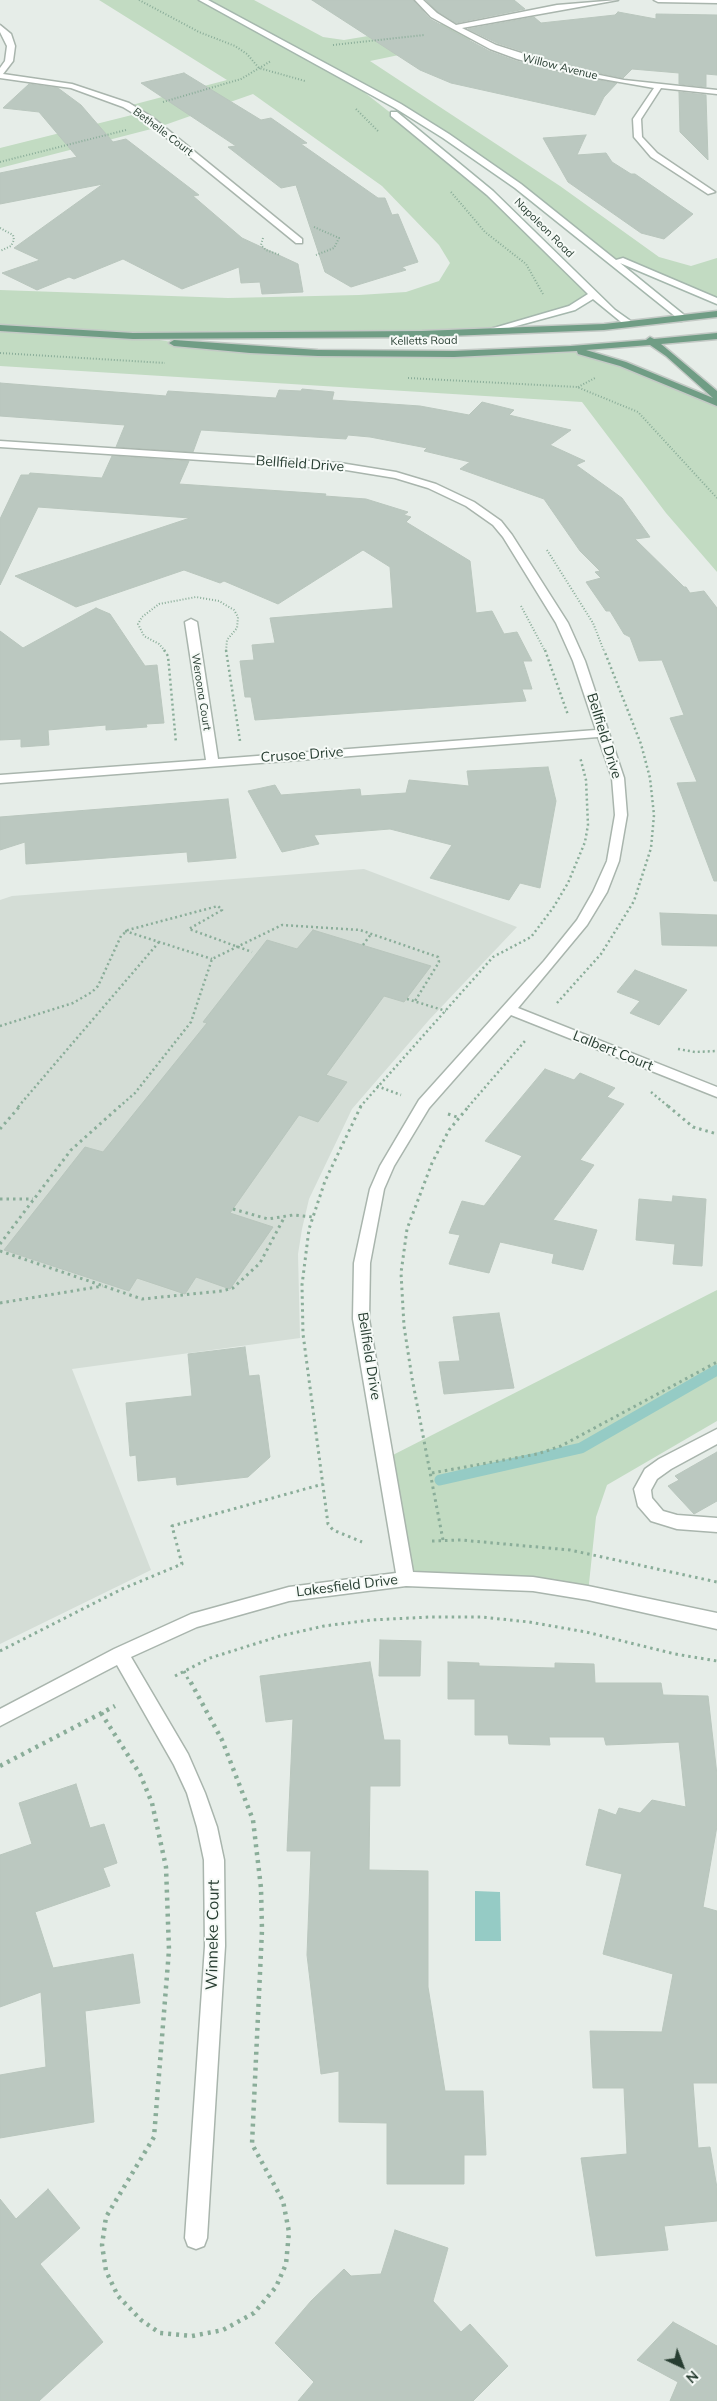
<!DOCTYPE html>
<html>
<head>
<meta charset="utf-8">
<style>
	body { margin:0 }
	#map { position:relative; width:717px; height:2401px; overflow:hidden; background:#e6ede8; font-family:Mulish,sans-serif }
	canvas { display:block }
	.north { position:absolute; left:657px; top:2341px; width:50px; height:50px; -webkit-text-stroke:4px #f6faf7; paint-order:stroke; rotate:137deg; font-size:14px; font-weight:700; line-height:20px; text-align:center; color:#273d31 }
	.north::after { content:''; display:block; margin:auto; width:18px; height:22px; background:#273d31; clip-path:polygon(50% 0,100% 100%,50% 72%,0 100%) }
</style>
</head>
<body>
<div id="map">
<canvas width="717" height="2401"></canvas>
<div class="north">N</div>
</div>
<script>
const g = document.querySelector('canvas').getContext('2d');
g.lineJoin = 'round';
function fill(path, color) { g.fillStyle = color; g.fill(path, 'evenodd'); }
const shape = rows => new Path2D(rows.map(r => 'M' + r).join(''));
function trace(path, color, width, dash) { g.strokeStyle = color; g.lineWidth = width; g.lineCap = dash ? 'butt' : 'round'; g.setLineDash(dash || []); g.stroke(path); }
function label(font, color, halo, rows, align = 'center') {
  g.font = font + ' Mulish,sans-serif'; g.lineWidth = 4; g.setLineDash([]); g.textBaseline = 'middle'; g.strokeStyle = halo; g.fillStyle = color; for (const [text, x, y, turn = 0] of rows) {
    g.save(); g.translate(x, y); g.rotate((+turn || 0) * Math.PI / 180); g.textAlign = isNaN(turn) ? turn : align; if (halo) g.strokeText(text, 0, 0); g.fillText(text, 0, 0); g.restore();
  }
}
fill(shape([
	[364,869,517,927,429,1020,352,1109,309,1199,302,1229,298,1254,300,1338,72,1369,151,1570,0,1644,0,900,12,896]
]), '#d4ddd6');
fill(shape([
	[99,0,254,0,323,37,344,40,447,23,476,39,370,61,560,186,659,257,691,266,717,258,717,301,603,253,446,136,355,85,466,172,595,294,572,308,490,332,136,336,184,344,320,353,571,349,623,364,717,403,717,572,666,513,582,402,0,366,0,290,228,298,359,295,406,292,439,281,450,263,439,245,382,186,253,94,159,127,0,168,0,148,140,113,128,106,227,80],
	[717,1290,717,1421,607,1485,596,1517,588,1593,406,1579,387,1458]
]), '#c2dbc2');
fill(shape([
	[475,1891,500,1892,501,1941,475,1941]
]), '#95cbc5');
trace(shape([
	[440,1480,581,1448,717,1370]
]), '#95cbc5', 11);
const building = shape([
	[312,0,413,0,430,19,489,51,516,61,574,76,617,83,604,97,595,115,451,83,420,70,312,0],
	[426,0,514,0,525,9,456,23,438,12,426,0],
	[618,12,656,19,656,14,717,15,717,75,706,74,706,87,679,84,679,73,632,69,623,78,575,68,497,43,468,29,534,17,541,23,615,15,618,12],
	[184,73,261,120,271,118,307,143,301,144,378,198,385,198,392,215,398,214,418,262,402,267,406,270,351,287,325,272,296,185,281,188,228,147,236,146,141,83,184,73],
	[29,84,58,88,81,105,113,142,126,139,199,195,193,196,242,238,298,264,303,292,262,294,260,282,241,283,239,267,182,289,123,259,74,279,69,277,37,290,2,273,40,260,14,248,103,184,0,204,0,173,77,157,39,112,3,108,29,84],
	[679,92,706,95,708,160,680,132,679,92],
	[586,135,577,155,606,153,612,162,631,174,635,174,693,214,664,239,641,233,568,182,543,138,586,135],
	[0,383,166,396,168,391,276,398,279,390,301,391,302,389,334,392,332,400,420,406,469,415,482,402,514,410,509,415,571,430,550,445,585,461,576,465,622,498,650,537,635,539,684,587,686,587,690,593,704,591,717,608,717,881,714,881,677,783,697,782,670,718,684,715,662,660,639,661,630,637,624,634,610,611,606,611,586,582,601,578,595,572,600,571,580,551,544,499,460,469,470,462,424,451,427,448,370,437,348,435,346,439,201,430,193,452,116,447,125,425,0,416,0,383],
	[112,456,189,461,179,484,326,494,325,496,366,499,408,512,404,515,411,517,406,522,470,561,476,613,492,611,504,634,517,632,532,661,523,661,532,689,522,689,526,701,255,720,251,697,245,697,240,661,254,660,252,645,275,643,270,618,393,608,390,567,363,550,278,604,224,581,220,583,184,570,76,607,15,576,190,518,38,507,0,585,0,519,21,475,29,475,30,473,102,478,112,456],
	[96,608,110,614,145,666,157,665,164,723,146,724,147,727,106,730,106,725,48,730,49,745,21,747,21,739,0,740,0,631,23,648,96,608],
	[548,767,556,801,540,888,520,883,509,900,430,878,452,845,390,829,314,835,319,844,282,852,248,791,275,785,281,795,360,789,361,796,406,793,409,780,469,786,467,771,548,767],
	[228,799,236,858,188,862,187,852,26,864,25,842,0,850,0,817,228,799],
	[660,913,717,915,717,946,662,945,660,913],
	[313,930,431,966,404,1002,384,996,326,1075,347,1082,318,1122,299,1115,230,1213,273,1227,230,1289,196,1277,185,1294,137,1278,129,1291,4,1250,85,1147,103,1152,207,1023,203,1022,267,940,297,949,313,930],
	[635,970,687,990,659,1025,630,1013,640,1001,617,992,635,970],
	[545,1069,574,1080,580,1073,615,1088,607,1097,624,1104,580,1160,594,1165,553,1220,597,1230,583,1270,552,1263,554,1254,500,1242,489,1273,449,1264,460,1235,449,1233,462,1201,484,1206,522,1156,485,1141,545,1069],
	[673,1196,706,1199,702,1266,673,1264,675,1244,636,1240,639,1199,672,1202,673,1196],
	[499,1313,514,1388,444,1394,439,1362,460,1361,453,1317,499,1313],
	[245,1347,249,1376,259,1375,270,1457,248,1477,177,1485,176,1477,138,1481,136,1455,130,1456,126,1403,192,1396,188,1354,245,1347],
	[717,1452,717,1501,694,1514,668,1486,679,1480,675,1476,717,1452],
	[380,1640,421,1641,420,1676,379,1676,380,1640],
	[370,1662,384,1740,400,1740,400,1786,370,1786,369,1870,428,1871,428,1987,445,2091,483,2091,486,2155,464,2155,464,2184,387,2184,387,2123,339,2122,339,2071,321,2074,307,1955,311,1851,287,1851,293,1719,266,1722,260,1676,370,1662],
	[448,1662,479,1663,479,1666,555,1668,555,1663,594,1664,595,1683,661,1683,663,1695,708,1696,717,1775,717,1826,703,1907,717,1911,717,2083,693,2083,698,2148,710,2147,717,2188,717,2221,664,2226,668,2250,596,2256,581,2158,627,2154,624,2088,593,2088,590,2031,662,2032,673,1974,603,1954,622,1874,586,1865,599,1809,616,1815,619,1808,640,1813,652,1800,686,1807,679,1742,606,1745,604,1737,549,1737,550,1745,509,1744,508,1735,475,1735,475,1699,448,1699,448,1662],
	[76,1784,90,1828,104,1824,117,1863,103,1868,110,1886,35,1912,53,1968,133,1954,140,2003,85,2011,94,2122,0,2138,0,2075,46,2067,41,1992,0,2007,0,1855,32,1844,19,1803,76,1784],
	[48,2189,80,2228,40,2264,103,2342,39,2401,0,2401,0,2199,16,2219,48,2189],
	[395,2230,448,2248,433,2301,461,2332,470,2324,508,2366,473,2401,298,2401,314,2382,275,2343,311,2301,344,2269,351,2276,381,2274,395,2230],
	[673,2322,717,2346,717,2401,670,2401,678,2382,637,2360,673,2322]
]);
fill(building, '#bbc8c0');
trace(building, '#b9c6bd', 1);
const lane = shape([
	[717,1429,717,1444,671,1469,657,1479,651,1490,652,1498,663,1511,677,1515,717,1518,717,1532,677,1529,651,1521,638,1506,634,1489,645,1469,659,1459,717,1429]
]);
const street = shape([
	[415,0,423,0,437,13,456,25,557,5,618,0,462,28,496,45,575,70,624,80,717,90,717,94,661,88,641,119,642,137,657,153,715,192,708,194,651,157,634,137,633,119,654,88,574,74,517,59,490,49,431,17,415,0],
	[654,0,717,0,717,3,658,2,654,0],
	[0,25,11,34,15,46,13,61,3,74,72,84,129,103,152,117,302,239,302,243,296,243,146,121,123,107,71,88,0,78,0,68,5,61,7,46,0,32,0,25],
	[0,441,340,463,396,472,436,484,474,502,501,521,512,535,568,623,585,661,624,778,627,815,619,861,607,892,587,925,518,1008,717,1087,717,1097,511,1015,429,1108,394,1166,384,1189,370,1263,369,1319,413,1572,533,1577,588,1586,717,1613,717,1629,588,1600,533,1591,406,1586,289,1601,197,1627,131,1657,188,1754,205,1793,217,1827,224,1860,225,1946,207,2238,204,2246,196,2249,188,2246,185,2238,205,1946,204,1860,197,1827,187,1793,174,1765,117,1665,0,1726,0,1709,114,1649,191,1614,289,1587,396,1573,353,1319,354,1263,370,1189,380,1166,419,1100,544,961,577,920,593,892,607,861,615,815,612,778,598,737,0,783,0,775,206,760,185,622,191,619,197,622,218,759,596,730,573,661,556,623,503,537,493,525,466,506,428,488,395,478,340,469,0,447,0,441]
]);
const secondary = shape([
	[199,0,208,0,401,104,449,134,521,184,616,260,623,258,717,298,717,304,620,263,689,319,681,321,515,188,443,138,395,108,199,0],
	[391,112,397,112,493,191,615,310,632,322,632,326,626,326,593,299,575,310,487,334,487,330,569,306,588,294,487,195,391,116,391,112]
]);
const primary = shape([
	[717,311,717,317,604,330,422,337,133,339,0,331,0,325,133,333,422,331,604,324,717,311],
	[717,333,717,339,661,344,717,391,717,399,714,398,717,399,717,406,620,366,578,354,577,351,454,357,318,356,250,353,174,346,169,343,174,340,318,350,454,351,571,346,646,340,650,337,654,339,717,333],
	[650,345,666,356,713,398,626,362,586,350,650,345]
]);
trace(lane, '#a9b5ad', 3);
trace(street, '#a9b5ad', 3);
trace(secondary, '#a5b7ad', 3);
trace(primary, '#c3c9c5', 3);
trace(shape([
	[139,0,199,32,235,46,247,54,259,68,305,81],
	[333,45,424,35],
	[163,102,241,79,271,61],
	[356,109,379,132],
	[0,162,126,130],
	[451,192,485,232,526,264,543,294],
	[314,227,339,238,334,248,316,255],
	[0,228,13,235,14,240,11,246,0,251],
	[263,238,261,245,266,250,280,255],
	[0,353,165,363],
	[408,378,577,387,638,412,717,498],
	[578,387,595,378],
	[547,550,593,623,604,651],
	[521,606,545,651],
	[165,651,159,644,144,636,138,624,142,617,159,604,196,597,219,601,234,610,238,617,237,628,227,640,226,651]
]), '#8aad99', 2, [1, 2]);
trace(shape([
	[164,650,168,656,176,743],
	[226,650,240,741],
	[545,650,568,715],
	[125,931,212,959],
	[363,945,371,934],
	[407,999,446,1011],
	[557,1003,601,954,634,901,651,848,654,815,650,778,641,744,604,650],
	[0,1026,73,1003,92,992,98,986,121,936,128,930,218,906,222,910,189,929,252,952],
	[678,1049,695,1052,717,1051],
	[377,1086,401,1095],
	[651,1092,669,1107],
	[18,1107,159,942],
	[119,1107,135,1093,191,1022,212,959,282,925,360,930,438,957,439,962,415,1001],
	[360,1107,493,957,531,937,553,908,568,883,585,842,588,825,586,780,580,757],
	[468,1107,525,1041]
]), '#8aad99', 2.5, [2, 3]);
trace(shape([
	[361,1106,325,1181,309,1229,302,1285,303,1334,328,1524,333,1530,362,1542],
	[668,1106,693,1127,717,1134],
	[448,1114,460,1118],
	[0,1129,20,1106],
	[0,1199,33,1199],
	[233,1209,268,1219,293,1215,313,1217],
	[0,1244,71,1150,120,1106],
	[0,1251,142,1299,222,1291,233,1288,260,1263,285,1216],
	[0,1303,103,1286],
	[432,1473,537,1454,561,1446,717,1362],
	[443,1540,412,1378,404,1326,401,1273,407,1229,432,1163,449,1130,469,1106],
	[432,1541,461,1540,570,1550,717,1582],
	[0,1651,122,1589,182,1564,172,1526,323,1484],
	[184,1671,189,1681],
	[175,1676,210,1658,280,1636,324,1626,371,1620,430,1617,481,1617,529,1622,586,1632,675,1654,717,1661]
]), '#8aad99', 3, [2.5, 4]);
trace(shape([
	[101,1713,140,1774,152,1803,166,1867,169,1950,154,2137,106,2217,102,2245,106,2271,118,2296,141,2320,160,2333,192,2336,223,2330,254,2313,276,2287,286,2264,289,2232,283,2201,252,2144,262,1930,261,1888,253,1820,222,1740,189,1679],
	[0,1766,115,1706]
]), '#8aad99', 4.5, [3, 5]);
fill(lane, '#fff');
fill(street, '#fff');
fill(secondary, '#fff');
fill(primary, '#709d85');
label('11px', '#273d31', '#f6faf7', [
	["Willow Avenue",560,67,14],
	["Bethelle Court",163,132,37],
	["Napoleon Road",544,228,45],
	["Kelletts Road",424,341,-1],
	["Weroona Court",201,692,81]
]);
label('14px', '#273d31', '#f6faf7', [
	["Bellfield Drive",300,464,4],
	["Bellfield Drive",604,736,73],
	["Crusoe Drive",302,755,-4],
	["Lalbert Court",613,1051,22],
	["Bellfield Drive",369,1356,81],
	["Lakesfield Drive",347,1586,-7]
]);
label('16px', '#273d31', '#f6faf7', [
	["Winneke Court",213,1935,-89]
]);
</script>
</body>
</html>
